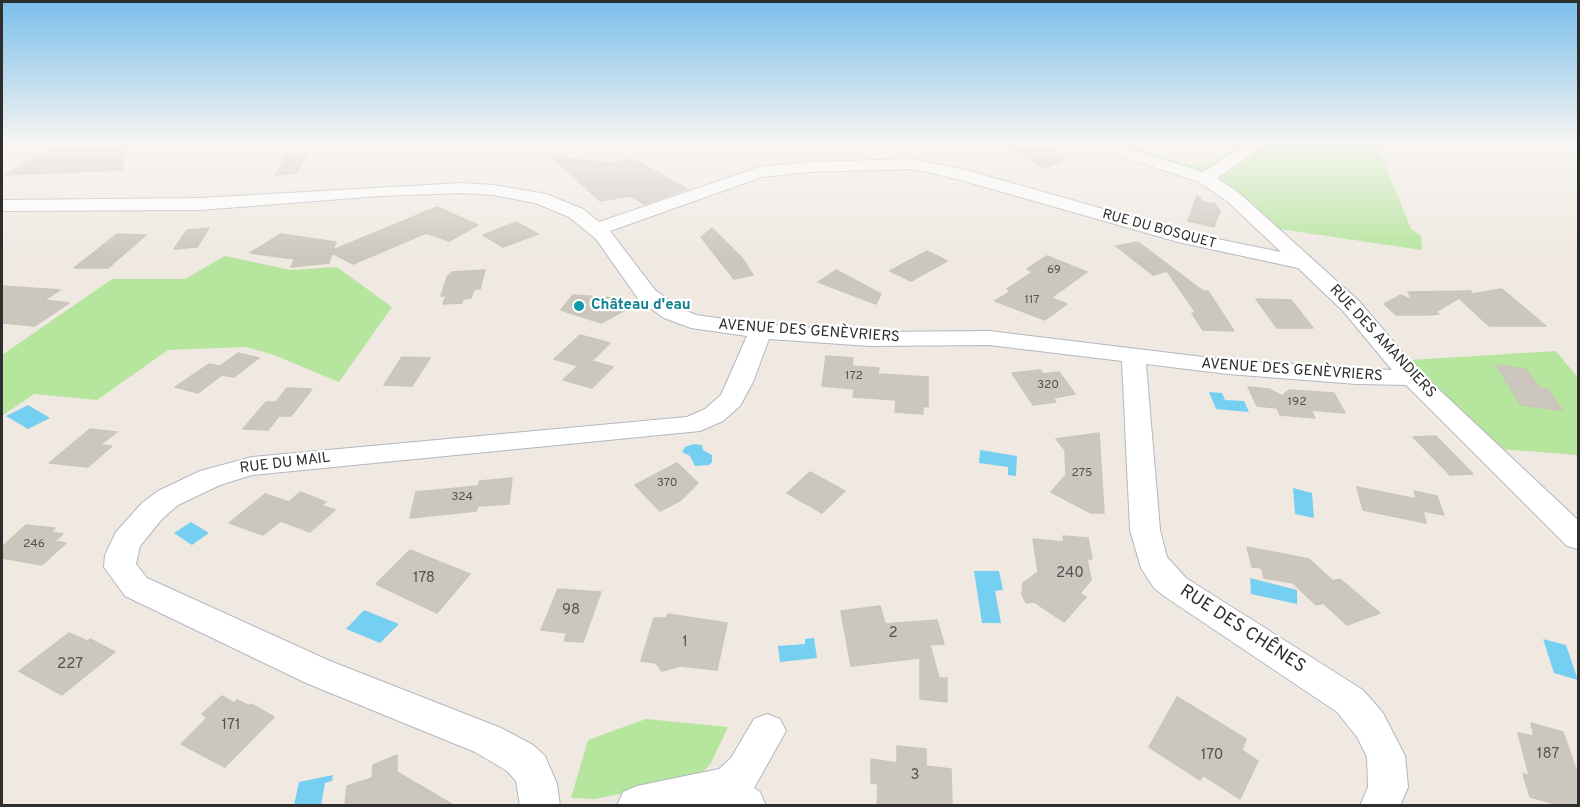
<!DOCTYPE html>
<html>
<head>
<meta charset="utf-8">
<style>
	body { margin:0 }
	#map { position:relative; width:1580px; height:807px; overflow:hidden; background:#efe9e1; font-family:Overpass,sans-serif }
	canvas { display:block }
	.frame { position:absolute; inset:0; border:3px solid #2e2e2e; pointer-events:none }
</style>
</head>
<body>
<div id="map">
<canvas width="1580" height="807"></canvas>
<div class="frame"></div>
</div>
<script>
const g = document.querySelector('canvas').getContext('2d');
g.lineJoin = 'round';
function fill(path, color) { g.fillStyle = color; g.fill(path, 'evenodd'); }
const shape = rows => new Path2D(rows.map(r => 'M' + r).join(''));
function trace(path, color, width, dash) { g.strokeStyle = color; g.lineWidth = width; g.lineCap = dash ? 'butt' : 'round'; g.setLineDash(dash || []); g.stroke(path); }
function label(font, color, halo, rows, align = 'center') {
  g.font = font + ' Overpass,sans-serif'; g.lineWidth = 4.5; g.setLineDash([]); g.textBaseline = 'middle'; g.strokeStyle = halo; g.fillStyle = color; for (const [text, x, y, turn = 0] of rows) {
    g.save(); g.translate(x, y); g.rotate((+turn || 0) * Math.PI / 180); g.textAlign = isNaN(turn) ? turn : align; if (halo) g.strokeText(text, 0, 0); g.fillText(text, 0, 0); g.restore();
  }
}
fill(shape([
	[1108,144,1123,144,1182,163,1201,165,1212,163,1241,144,1254,144,1217,171,1197,173],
	[1265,144,1377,144,1411,229,1421,236,1422,250,1279,229,1216,179],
	[225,256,291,270,337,267,392,307,339,382,274,355,246,347,168,350,97,400,34,394,2,416,2,355,112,279,185,279],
	[1556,351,1578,378,1578,455,1498,449,1410,360],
	[646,719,728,727,711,763,701,774,678,783,594,799,571,798,588,740]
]), '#b6e59e');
fill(shape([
	[1209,392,1222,393,1225,400,1244,401,1249,412,1216,409],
	[28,405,50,418,28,429,6,416],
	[694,444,702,445,703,450,712,455,712,462,709,465,695,466,690,456,682,452,685,447],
	[980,450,1017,456,1016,476,1008,475,1008,467,979,463],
	[1293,488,1312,493,1314,518,1295,514],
	[191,522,209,533,192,545,174,533],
	[974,571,999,571,1003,590,995,591,1001,623,982,623],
	[1250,578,1297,590,1297,604,1251,594],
	[364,610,399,624,380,643,346,629],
	[814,638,817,658,780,662,778,646,805,644,805,639],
	[1543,639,1566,645,1578,680,1554,673],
	[333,775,332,781,325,783,321,805,294,805,299,782]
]), '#75cff0');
const building = shape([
	[59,144,122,144,123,170,5,175,59,144],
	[1006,144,1036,144,1054,149,1066,158,1045,169,1006,144],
	[307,153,297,173,276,175,286,155,307,153],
	[552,157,613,163,632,158,687,189,644,204,631,196,600,201,552,157],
	[1197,195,1204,203,1214,203,1220,211,1214,227,1188,221,1197,195],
	[437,207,478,225,449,241,426,233,353,264,332,253,329,263,291,267,295,259,250,253,281,234,336,242,333,250,437,207],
	[516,222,538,234,503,247,483,235,516,222],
	[209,228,197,247,174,249,187,230,209,228],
	[712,228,742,258,753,275,734,279,701,237,712,228],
	[117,234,146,235,108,268,74,268,117,234],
	[1138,242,1203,291,1208,291,1234,331,1203,330,1192,313,1196,313,1167,271,1153,275,1116,246,1138,242],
	[927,251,947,261,911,281,890,271,927,251],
	[1047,256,1087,272,1051,298,1067,304,1045,320,995,301,1011,291,1007,289,1033,272,1027,269,1047,256],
	[485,270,480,289,474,289,471,298,463,299,462,303,443,304,446,296,441,296,447,277,452,272,485,270],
	[836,270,881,294,876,304,818,282,836,270],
	[2,286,60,290,44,300,69,303,35,326,2,323,2,286],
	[1502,289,1546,326,1489,326,1459,298,1435,312,1439,314,1428,315,1396,315,1384,304,1401,295,1412,300,1408,292,1472,291,1465,295,1502,289],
	[573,295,615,298,627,309,601,323,561,310,573,295],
	[1256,299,1291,300,1313,328,1277,328,1256,299],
	[580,335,610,343,592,361,613,367,592,388,563,380,578,366,554,359,580,335],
	[238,353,259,358,234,377,222,375,198,393,175,387,209,364,220,366,238,353],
	[826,356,853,358,852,366,879,368,878,374,928,377,928,407,923,406,923,414,895,412,896,400,853,397,854,389,822,386,826,356],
	[402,357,430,358,412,386,384,385,402,357],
	[1496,365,1526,369,1540,388,1548,389,1562,410,1521,405,1496,365],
	[1040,370,1043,374,1059,372,1075,394,1053,398,1056,402,1033,405,1012,373,1040,370],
	[1248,387,1269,389,1282,396,1289,390,1334,393,1345,413,1311,410,1315,418,1280,415,1277,408,1257,406,1248,387],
	[287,388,312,389,291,416,279,416,268,430,243,429,266,402,276,402,287,388],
	[90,429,117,432,100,445,112,446,88,467,49,463,90,429],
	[1099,433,1104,513,1091,513,1051,492,1066,475,1065,450,1056,439,1099,433],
	[1436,436,1473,474,1450,475,1413,437,1436,436],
	[677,463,698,483,681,500,660,511,635,485,677,463],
	[810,472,845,491,822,513,787,493,810,472],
	[512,478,509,504,478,506,476,511,410,518,416,492,478,486,480,481,512,478],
	[1357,487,1416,499,1414,491,1437,496,1444,515,1423,511,1426,523,1363,510,1357,487],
	[300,492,326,502,321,505,335,510,310,532,281,521,263,535,229,523,265,494,289,502,300,492],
	[26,525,55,528,51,532,63,534,55,541,66,543,42,565,2,558,2,547,26,525],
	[1063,536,1088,538,1092,559,1087,559,1091,580,1080,593,1086,597,1064,622,1034,602,1026,603,1022,594,1023,583,1038,572,1033,539,1064,542,1063,536],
	[1247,547,1309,559,1333,581,1340,579,1380,613,1347,625,1323,603,1316,605,1293,583,1264,578,1262,568,1252,567,1247,547],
	[410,550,470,574,437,613,376,584,410,550],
	[558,589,601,592,583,642,564,641,567,633,541,630,558,589],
	[880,606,885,624,937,620,944,644,930,645,939,678,947,678,947,702,920,699,920,658,851,666,841,611,880,606],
	[668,614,727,623,717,670,680,666,662,671,656,663,641,661,654,618,666,618,668,614],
	[69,633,87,641,90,639,115,652,62,695,19,671,69,633],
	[222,696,234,703,237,700,250,706,251,704,274,717,225,767,181,744,207,718,202,714,222,696],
	[1177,697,1246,739,1242,750,1258,761,1240,799,1203,775,1200,780,1149,747,1177,697],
	[1531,723,1563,732,1578,775,1578,806,1563,806,1530,797,1523,774,1529,775,1518,733,1534,736,1531,723],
	[897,746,926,749,926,766,951,769,952,806,877,806,878,784,871,783,871,759,897,763,897,746],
	[397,755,397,772,455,806,345,806,347,786,372,778,373,765,397,755]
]);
fill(building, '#cbc7bf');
trace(building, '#cbc5ba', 1.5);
const street = shape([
	[1091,144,1114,144,1203,172,1248,144,1267,144,1217,178,1239,193,1359,301,1415,367,1578,520,1578,549,1567,546,1406,385,1357,384,1228,374,1146,364,1160,530,1167,557,1186,578,1363,690,1383,713,1405,756,1408,787,1400,806,1360,806,1368,787,1367,757,1357,737,1337,712,1164,596,1154,588,1141,568,1130,530,1122,361,989,345,870,346,769,339,753,382,740,406,723,421,700,431,252,475,220,485,178,505,162,519,140,546,136,564,147,578,330,661,501,728,533,745,545,756,557,784,560,806,520,806,516,781,507,771,475,752,306,683,125,596,104,567,105,555,116,532,142,503,158,491,200,471,252,457,687,417,705,409,721,395,747,336,691,328,664,318,639,300,596,239,569,217,535,203,494,195,462,193,380,196,200,210,2,211,2,200,200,198,462,183,494,185,546,194,583,209,599,222,759,167,809,162,912,159,966,170,1188,233,1281,252,1227,201,1199,182,1093,147,1091,144],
	[912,169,957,179,1178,242,1298,268,1343,311,1392,370,1228,360,989,331,870,332,760,324,696,315,680,308,655,290,610,231,762,177,809,172,912,169],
	[767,714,780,719,786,731,754,788,760,792,766,806,617,806,623,792,637,786,719,769,731,758,754,719,767,714]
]);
trace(street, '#b4b7c1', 2);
fill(street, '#fff');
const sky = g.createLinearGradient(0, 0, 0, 257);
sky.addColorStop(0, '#7abfeb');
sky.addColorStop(0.56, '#f8f5f2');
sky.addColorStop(1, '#f8f5f200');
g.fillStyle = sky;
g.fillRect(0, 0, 1580, 257);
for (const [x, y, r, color] of [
	[579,306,6,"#0f9aa8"]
]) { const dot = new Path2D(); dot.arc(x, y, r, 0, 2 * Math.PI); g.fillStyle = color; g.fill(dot); trace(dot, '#fff', 2); }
label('12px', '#555452', null, [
	["69",1054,271],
	["117",1032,301],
	["172",854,377],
	["320",1048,386],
	["192",1297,403],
	["275",1082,474],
	["370",667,484],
	["324",462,498],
	["246",34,545]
]);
label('14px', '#2e2e2e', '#fff', [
	["RUE DU BOSQUET",1159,230,15]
]);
label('bold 15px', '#0d838f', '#fff', [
	["Château d'eau",591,306]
], 'left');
label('15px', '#2e2e2e', '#fff', [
	["AVENUE DES GENÈVRIERS",809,332,4],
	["RUE DES AMANDIERS",1382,342,47],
	["AVENUE DES GENÈVRIERS",1292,371,4],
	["RUE DU MAIL",285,464,-7]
]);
label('15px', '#555452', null, [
	["240",1070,574],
	["178",424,579],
	["98",571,611],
	["2",893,634],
	["1",685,643],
	["227",70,665],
	["171",231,726],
	["187",1548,755],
	["170",1212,756],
	["3",915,776]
]);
label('18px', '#2e2e2e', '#fff', [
	["RUE DES CHÊNES",1242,630,33]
]);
</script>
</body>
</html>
